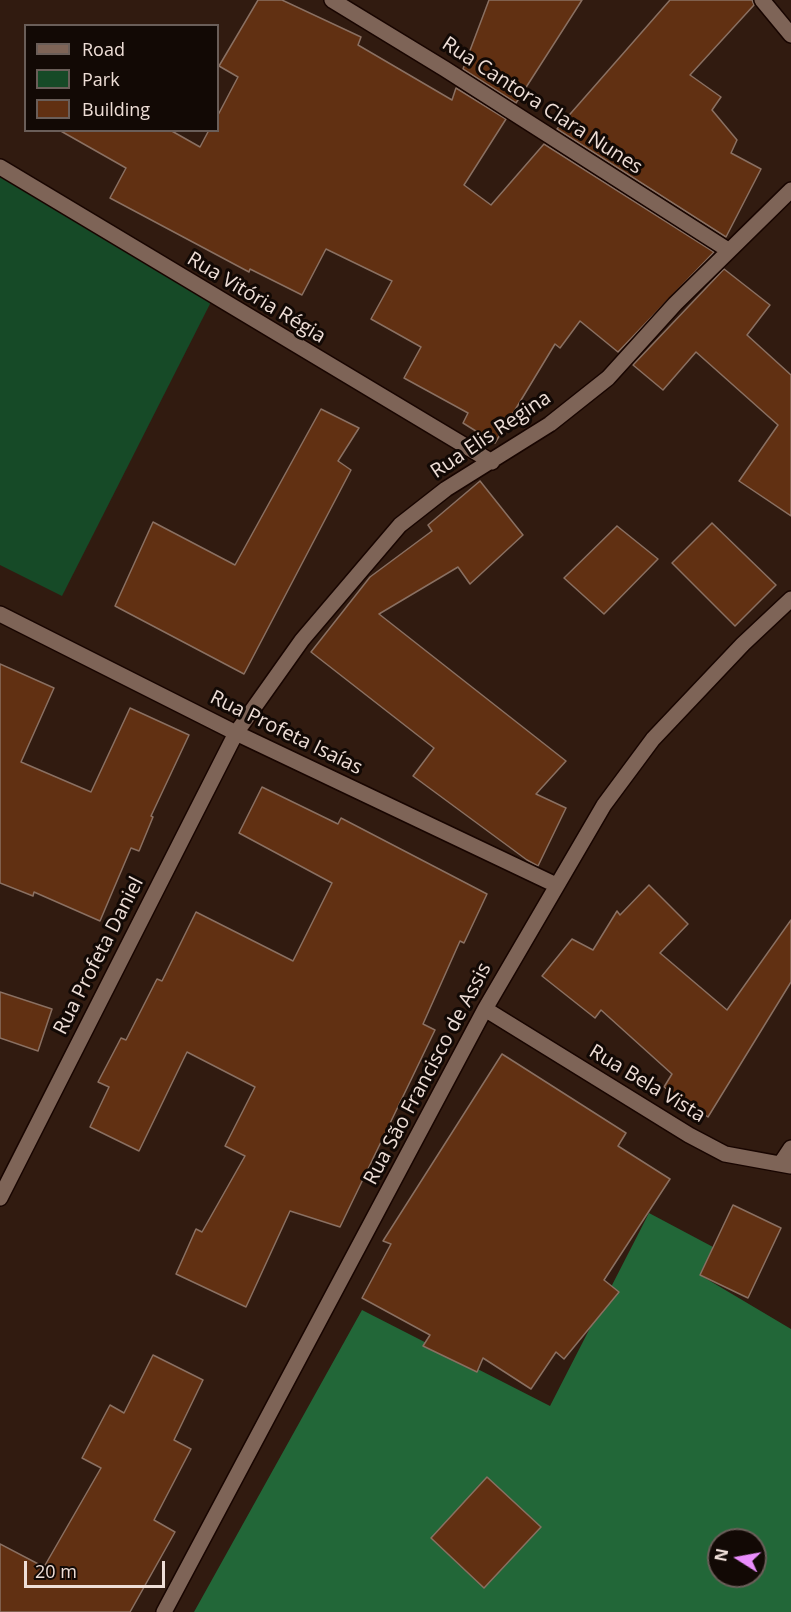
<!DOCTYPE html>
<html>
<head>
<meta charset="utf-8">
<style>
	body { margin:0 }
	#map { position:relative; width:791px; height:1612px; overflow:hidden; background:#311b10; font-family:"Open Sans",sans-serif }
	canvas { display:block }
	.legend { position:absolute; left:24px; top:24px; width:195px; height:108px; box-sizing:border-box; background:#120905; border:2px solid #6a5e59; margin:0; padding:8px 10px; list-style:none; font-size:18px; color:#eeded7 }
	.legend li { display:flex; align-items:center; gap:12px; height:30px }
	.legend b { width:30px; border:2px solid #6a5e59 }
	.north { position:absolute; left:707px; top:1528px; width:60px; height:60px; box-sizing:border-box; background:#120905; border:2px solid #6a5e59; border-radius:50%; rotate:281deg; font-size:16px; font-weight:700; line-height:24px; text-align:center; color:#eeded7 }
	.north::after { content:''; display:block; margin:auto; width:21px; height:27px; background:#ea8dfd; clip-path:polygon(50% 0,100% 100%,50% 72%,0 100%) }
	.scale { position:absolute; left:24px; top:1561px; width:141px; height:27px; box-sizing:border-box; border:3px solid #eeded7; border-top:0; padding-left:8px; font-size:18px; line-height:21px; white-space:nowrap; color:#eeded7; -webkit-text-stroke:4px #120905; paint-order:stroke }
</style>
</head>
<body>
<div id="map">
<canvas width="791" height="1612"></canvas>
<ul class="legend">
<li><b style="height:8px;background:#7e6457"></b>Road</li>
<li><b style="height:16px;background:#164a27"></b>Park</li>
<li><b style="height:16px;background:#613012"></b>Building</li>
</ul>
<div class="north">N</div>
<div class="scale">20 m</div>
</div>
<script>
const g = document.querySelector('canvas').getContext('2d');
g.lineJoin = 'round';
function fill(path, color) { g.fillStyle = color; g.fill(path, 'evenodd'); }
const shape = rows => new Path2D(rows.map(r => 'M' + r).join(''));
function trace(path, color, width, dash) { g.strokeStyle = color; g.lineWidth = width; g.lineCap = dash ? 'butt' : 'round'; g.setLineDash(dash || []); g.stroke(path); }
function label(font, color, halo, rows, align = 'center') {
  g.font = font + ' "Open Sans",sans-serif'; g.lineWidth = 6; g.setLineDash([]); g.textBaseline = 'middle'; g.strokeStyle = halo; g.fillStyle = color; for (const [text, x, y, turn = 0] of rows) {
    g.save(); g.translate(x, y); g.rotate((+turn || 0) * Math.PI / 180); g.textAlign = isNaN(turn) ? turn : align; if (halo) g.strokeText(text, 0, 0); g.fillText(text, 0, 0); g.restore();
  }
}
fill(shape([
	[0,164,214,296,62,596,0,565]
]), '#164a27');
fill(shape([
	[649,1213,713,1247,700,1275,791,1329,791,1612,194,1612,362,1310,550,1406],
	[719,1540,755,1540,755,1576,719,1576]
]), '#226738');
const building = shape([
	[258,0,282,0,361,37,358,45,452,100,456,88,506,119,464,185,491,205,544,144,714,252,618,352,580,321,560,348,555,344,495,443,463,423,468,413,404,378,421,347,371,319,392,281,326,249,302,295,250,269,249,272,110,198,126,168,59,130,170,130,200,147,209,130,218,130,218,115,238,77,219,66,258,0],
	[489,0,582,0,516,103,463,69,489,0],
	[670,0,752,0,754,5,690,75,721,97,712,110,737,140,731,153,761,169,726,237,557,129,670,0],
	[724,269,770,305,747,335,791,375,791,516,739,481,778,425,696,352,663,390,633,365,724,269],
	[321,409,359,428,338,461,351,470,244,674,115,606,153,522,235,565,321,409],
	[480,481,523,535,470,584,458,567,379,614,566,761,536,794,566,808,538,866,527,860,413,776,434,748,311,652,370,577,432,531,428,525,480,481],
	[712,523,776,585,735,626,672,563,712,523],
	[617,526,658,559,604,614,564,578,617,526],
	[0,664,54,688,21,762,91,792,130,708,189,735,151,816,153,817,139,851,131,848,100,921,34,892,33,896,0,883,0,664],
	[262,787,338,824,341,818,487,894,464,943,460,941,423,1024,435,1030,340,1227,290,1211,246,1307,176,1274,196,1229,202,1232,245,1156,225,1146,255,1087,187,1052,139,1151,90,1127,109,1087,98,1082,121,1038,126,1040,157,979,162,981,196,912,293,961,332,883,239,833,262,787],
	[649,885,688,924,660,953,727,1010,791,920,791,982,708,1117,664,1087,672,1074,601,1010,595,1018,542,976,572,939,593,950,617,911,620,915,649,885],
	[0,992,52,1009,38,1051,0,1038,0,992],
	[502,1054,626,1133,618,1146,670,1179,604,1280,619,1292,564,1359,556,1352,531,1389,483,1358,477,1372,423,1346,430,1335,362,1298,391,1244,383,1241,502,1054],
	[733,1205,781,1228,748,1298,700,1275,733,1205],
	[153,1355,203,1380,174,1440,191,1449,154,1520,175,1532,130,1612,0,1612,0,1544,44,1567,101,1468,82,1458,110,1405,124,1413,153,1355],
	[487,1477,541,1527,484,1588,431,1538,487,1477]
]);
fill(building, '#613012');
trace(building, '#8a7062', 1.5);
const minor = shape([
	[332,0,445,69,728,250],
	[762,0,791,35],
	[0,167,492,462],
	[0,614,236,733,556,885],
	[485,1009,689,1135,725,1154,791,1166],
	[781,1163,791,1148],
	[0,1198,236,733,302,640,400,525,446,489,550,424,608,378,675,304,791,190],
	[164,1612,485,1009,604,805,653,739,743,644,791,599]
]);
trace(minor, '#180500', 18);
trace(minor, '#7e6457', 15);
label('20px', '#eeded7', '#120905', [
	["Rua Cantora Clara Nunes",542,106,33],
	["Rua Vitória Régia",256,298,31],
	["Rua Elis Regina",491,435,-34],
	["Rua Profeta Isaías",286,733,26],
	["Rua Profeta Daniel",99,956,-63],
	["Rua São Francisco de Assis",428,1074,-62],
	["Rua Bela Vista",647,1084,31]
]);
</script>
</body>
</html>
